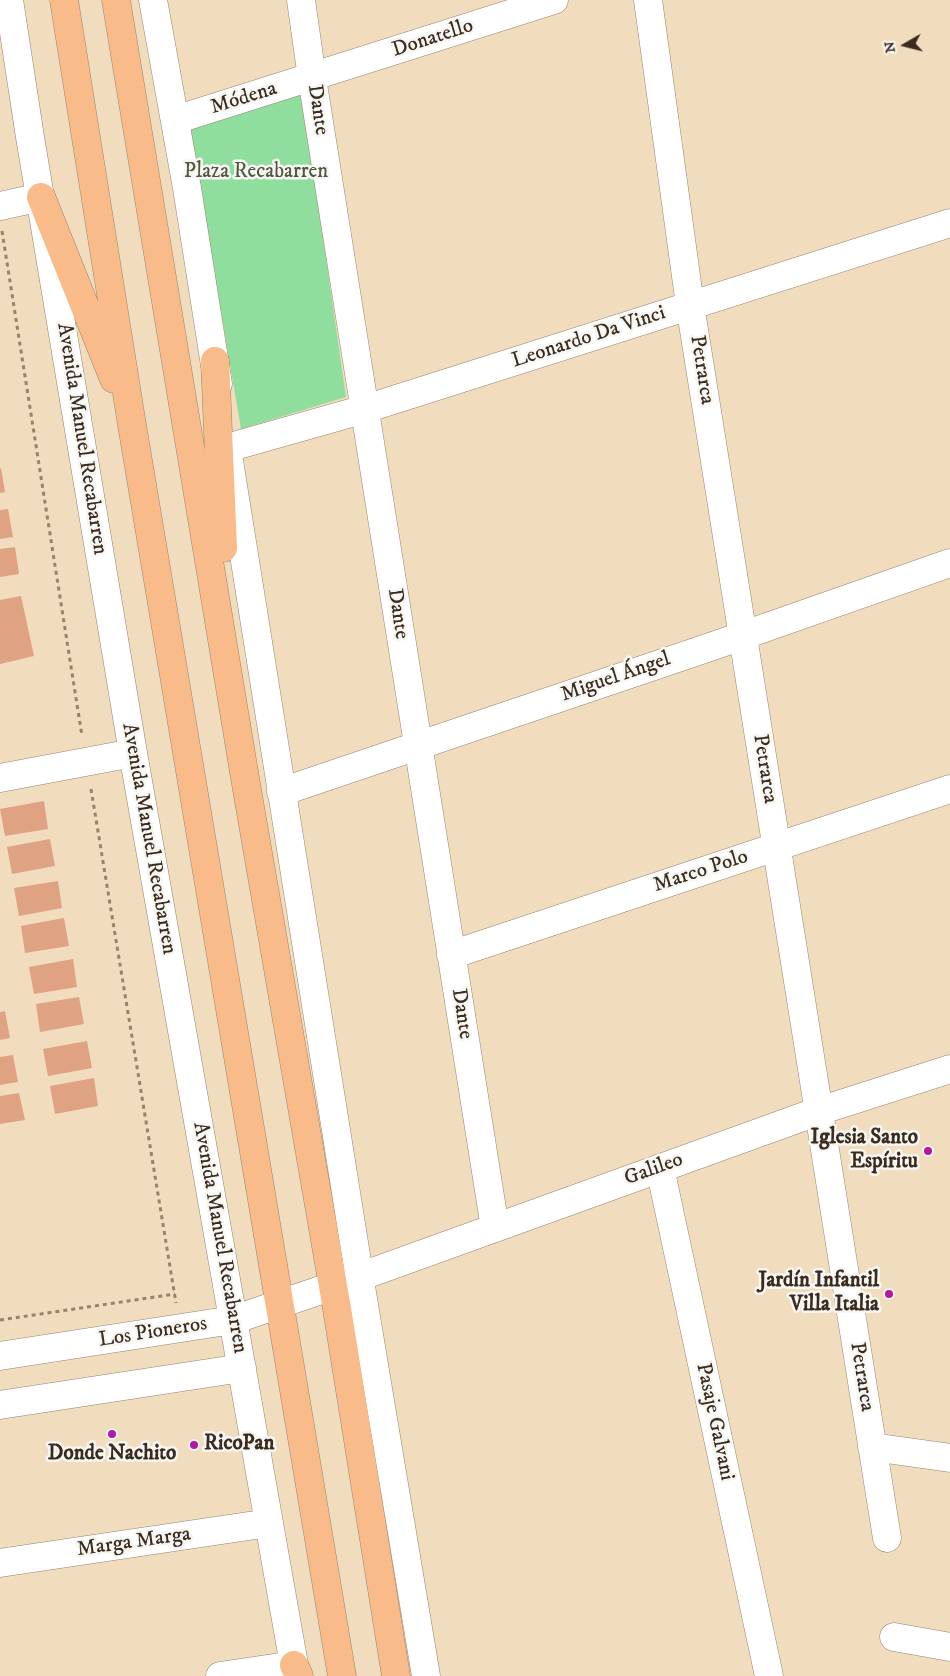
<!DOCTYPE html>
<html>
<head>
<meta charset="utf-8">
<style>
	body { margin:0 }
	#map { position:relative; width:950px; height:1676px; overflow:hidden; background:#f2dcbe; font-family:"IM FELL DW Pica",serif }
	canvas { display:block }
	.north { position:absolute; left:880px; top:20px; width:50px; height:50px; -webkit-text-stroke:4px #f6f6f2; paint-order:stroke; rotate:262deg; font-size:14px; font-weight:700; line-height:20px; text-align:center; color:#3b2a1e }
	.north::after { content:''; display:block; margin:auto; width:18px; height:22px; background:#3b2a1e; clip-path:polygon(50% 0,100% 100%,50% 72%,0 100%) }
</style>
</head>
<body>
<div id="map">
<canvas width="950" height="1676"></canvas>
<div class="north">N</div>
</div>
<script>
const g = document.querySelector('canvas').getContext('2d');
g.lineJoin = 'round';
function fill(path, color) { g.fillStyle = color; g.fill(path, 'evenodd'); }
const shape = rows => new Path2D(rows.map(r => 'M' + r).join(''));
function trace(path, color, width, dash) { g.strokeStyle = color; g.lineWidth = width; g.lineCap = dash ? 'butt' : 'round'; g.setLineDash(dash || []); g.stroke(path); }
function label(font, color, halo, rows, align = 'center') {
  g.font = font + ' "IM FELL DW Pica",serif'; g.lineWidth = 5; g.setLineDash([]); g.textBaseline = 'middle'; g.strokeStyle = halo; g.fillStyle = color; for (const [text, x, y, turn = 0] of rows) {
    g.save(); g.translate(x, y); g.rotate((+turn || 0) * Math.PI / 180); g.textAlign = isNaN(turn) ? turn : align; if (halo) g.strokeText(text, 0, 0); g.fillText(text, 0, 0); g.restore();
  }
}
fill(shape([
	[302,92,346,397,241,429,190,130]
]), '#8fde9d');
fill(shape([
	[1,468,5,492,0,493,0,469],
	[8,509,13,537,0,539,0,510],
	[15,547,19,574,0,577,0,549],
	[21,596,34,656,0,664,0,600],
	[44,801,48,829,5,836,0,809],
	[50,839,55,866,12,874,7,847],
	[58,881,62,908,19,916,14,888],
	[64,918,69,946,25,953,21,926],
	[73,959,77,987,34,994,29,967],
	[79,997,84,1024,40,1032,36,1004],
	[5,1011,10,1038,0,1040,0,1012],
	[87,1041,92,1068,48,1076,43,1049],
	[13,1055,18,1082,0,1085,0,1057],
	[94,1078,98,1106,55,1114,50,1086],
	[19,1093,25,1120,0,1124,0,1096]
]), '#dfa282');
const minor = shape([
	[9,0,30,137,133,753,296,1676],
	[153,0,187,188,218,384],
	[301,0,312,78,495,1228],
	[648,0,690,305,887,1538],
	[175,120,554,0],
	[0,206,41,197],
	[227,448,365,409,950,223],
	[229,461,363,1299,426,1676],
	[0,778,133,753],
	[281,792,713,646,950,563],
	[451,955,950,789],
	[660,1168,769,1676],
	[0,1356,233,1320,359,1277,819,1111,950,1069],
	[0,1405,242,1368],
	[872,1447,950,1458],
	[0,1563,269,1523],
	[894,1637,950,1647],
	[220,1676,294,1665]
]);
const major = shape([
	[64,0,132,425,342,1676],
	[116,0,246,784,337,1309,396,1676],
	[41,197,114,379],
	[215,361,223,548],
	[294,1665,299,1676]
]);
trace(minor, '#96836e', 29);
trace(major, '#96836e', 29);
trace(shape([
	[2,231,82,736],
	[91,789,176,1303],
	[0,1320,175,1294]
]), '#96836e', 3, [4, 4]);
trace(minor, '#fff', 28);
trace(major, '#fabb8b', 28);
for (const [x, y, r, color] of [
	[928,1151,5,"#b5179e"],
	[889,1294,5,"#b5179e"],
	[112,1434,5,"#b5179e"],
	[194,1445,5,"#b5179e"]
]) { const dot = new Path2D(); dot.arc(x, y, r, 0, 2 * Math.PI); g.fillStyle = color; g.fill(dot); trace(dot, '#f6f6f2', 2); }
label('21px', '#3b2a1e', '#f6f6f2', [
	["Donatello",433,39,-18],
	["Módena",244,99,-17],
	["Dante",317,110,81],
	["Leonardo Da Vinci",589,338,-18],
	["Petrarca",701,370,81],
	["Avenida Manuel Recabarren",81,439,81],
	["Dante",397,614,81],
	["Miguel Ángel",616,678,-19],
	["Petrarca",764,769,81],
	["Avenida Manuel Recabarren",148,839,80],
	["Marco Polo",701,872,-18],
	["Dante",461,1014,81],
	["Galileo",654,1170,-20],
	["Avenida Manuel Recabarren",219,1238,80],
	["Los Pioneros",153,1333,-9],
	["Petrarca",861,1377,81],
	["Pasaje Galvani",714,1422,78],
	["Marga Marga",134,1543,-8]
]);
label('21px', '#50573e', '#f6f6f2', [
	["Plaza Recabarren",256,173]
]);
label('bold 21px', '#3b2a1e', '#f6f6f2', [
	["Iglesia Santo",918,1139],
	["Espíritu",918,1163],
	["Jardín Infantil",879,1282],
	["Villa Italia",879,1306],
	["RicoPan",204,1445,"left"],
	["Donde Nachito",112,1455,"center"]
], 'right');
</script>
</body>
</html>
